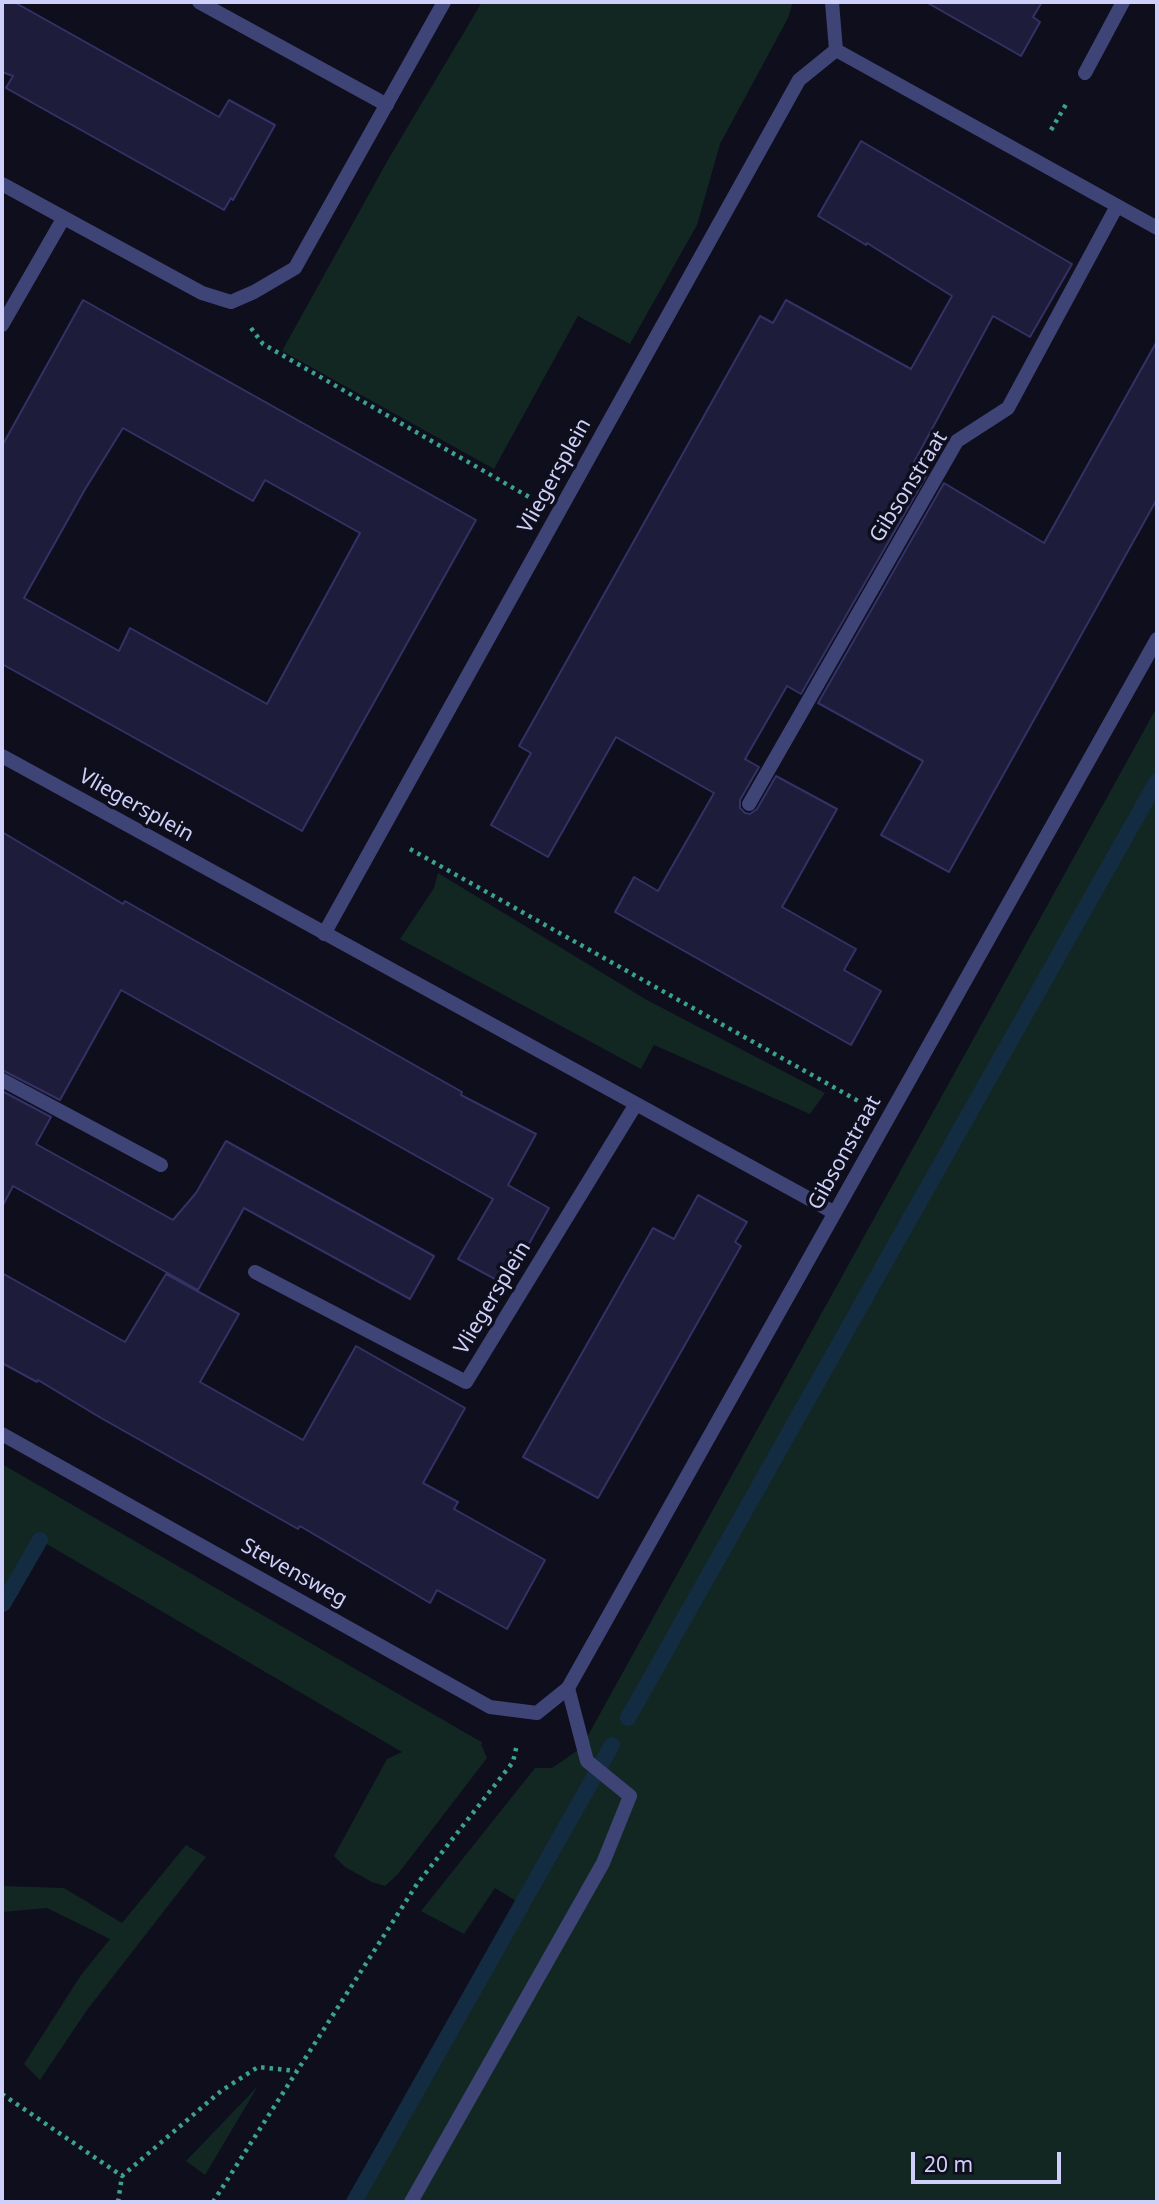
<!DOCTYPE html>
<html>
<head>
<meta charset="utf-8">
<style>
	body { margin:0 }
	#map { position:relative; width:1159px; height:2204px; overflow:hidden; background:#0e0e1d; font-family:"Noto Sans",sans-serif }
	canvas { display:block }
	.frame { position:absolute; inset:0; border:4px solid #cfd0f9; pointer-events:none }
	.scale { position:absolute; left:911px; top:2152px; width:150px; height:32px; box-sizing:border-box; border:4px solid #cfd0f9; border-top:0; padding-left:9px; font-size:21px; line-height:24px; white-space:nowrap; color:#cfd0f9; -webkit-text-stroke:5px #0e0e1d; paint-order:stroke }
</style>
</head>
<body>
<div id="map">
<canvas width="1159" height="2204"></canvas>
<div class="frame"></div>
<div class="scale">20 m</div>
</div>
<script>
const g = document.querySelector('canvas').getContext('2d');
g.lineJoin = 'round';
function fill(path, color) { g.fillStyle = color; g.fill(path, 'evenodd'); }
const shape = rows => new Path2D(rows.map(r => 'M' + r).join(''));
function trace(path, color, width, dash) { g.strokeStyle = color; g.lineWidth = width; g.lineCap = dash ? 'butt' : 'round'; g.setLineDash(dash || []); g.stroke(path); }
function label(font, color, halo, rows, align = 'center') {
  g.font = font + ' "Noto Sans",sans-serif'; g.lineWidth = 7; g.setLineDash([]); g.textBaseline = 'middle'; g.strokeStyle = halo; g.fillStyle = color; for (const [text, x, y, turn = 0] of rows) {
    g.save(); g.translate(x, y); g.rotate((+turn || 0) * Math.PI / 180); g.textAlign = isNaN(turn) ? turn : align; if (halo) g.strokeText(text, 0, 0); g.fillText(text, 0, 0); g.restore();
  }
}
fill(shape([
	[482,2,793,2,788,18,720,144,697,225,630,344,578,316,494,469,282,351,389,158],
	[1157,707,1157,2202,352,2202,519,1903,495,1888,464,1934,421,1911,535,1768,552,1768,581,1748],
	[438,873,647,1000,825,1093,810,1114,654,1045,641,1069,400,939,434,888],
	[2,1464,483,1743,481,1744,487,1758,398,1874,385,1886,372,1882,345,1867,334,1856,387,1759,402,1752,45,1543,2,1606],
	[186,1845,206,1857,87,2010,40,2080,24,2064,81,1975,110,1939,47,1908,2,1912,2,1886,64,1888,122,1923],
	[258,2086,205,2175,186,2161]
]), '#122622');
trace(shape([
	[3,1604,40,1540],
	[628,1718,1157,781],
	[354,2202,612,1745]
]), '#132c41', 16);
const building = shape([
	[2,2,14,2,219,117,229,100,275,125,233,200,231,198,224,210,6,88,13,76,2,72,2,2],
	[926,2,1042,2,1033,17,1040,22,1021,56,926,2],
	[861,141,1072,264,1030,337,993,316,913,464,928,473,801,694,787,686,745,759,759,767,740,800,740,808,745,813,750,814,757,809,776,776,837,809,782,907,856,949,844,970,881,991,851,1045,615,912,634,877,658,891,714,793,616,737,548,857,491,825,531,753,519,746,760,316,773,323,786,300,911,369,952,296,867,243,866,245,818,216,861,141],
	[83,300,476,520,302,831,2,664,2,446,83,300],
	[123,428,253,501,265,480,360,533,267,704,130,628,119,651,24,598,84,491,123,428],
	[1157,341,1157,499,949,872,881,835,923,761,818,703,944,483,1044,543,1157,341],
	[2,832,123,904,125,901,462,1092,461,1095,536,1134,508,1185,549,1208,506,1285,458,1259,493,1199,121,990,60,1100,2,1070,2,832],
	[2,1091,51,1117,36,1144,173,1220,196,1193,226,1141,434,1256,410,1299,244,1208,198,1290,13,1186,2,1207,2,1091],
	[698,1195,747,1222,735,1242,741,1246,598,1498,523,1457,653,1228,674,1239,698,1195],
	[2,1273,125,1342,166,1274,239,1314,200,1382,303,1440,356,1346,465,1408,423,1483,458,1502,454,1509,545,1560,507,1629,437,1590,430,1603,300,1526,298,1529,101,1418,38,1380,37,1382,2,1363,2,1273]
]);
fill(building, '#1e1c3b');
trace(building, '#343165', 2);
trace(shape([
	[1051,130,1068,101],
	[251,328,263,344,529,497],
	[410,849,860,1102],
	[2,2094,122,2176,221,2091,258,2067,296,2071],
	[118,2202,122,2176],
	[213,2202,417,1884,513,1762,517,1744]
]), '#3aa28d', 4.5, [3.5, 5]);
trace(shape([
	[199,2,387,105],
	[411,2202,603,1863,630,1796,587,1761,568,1688]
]), '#3e4476', 14);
trace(shape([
	[832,2,836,50],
	[836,50,1157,228],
	[1085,73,1123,2],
	[2,184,202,293,231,302,254,292,295,268,444,2],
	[2,325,63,219],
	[2,756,835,1213],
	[749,804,957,441,1008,408,1117,206],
	[324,934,799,80,836,50],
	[2,1080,161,1165],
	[255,1272,466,1382,636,1104],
	[2,1434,490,1707,537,1713,568,1688,1157,639]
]), '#3e4476', 14);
label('21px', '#cfd0f9', '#0e0e1d', [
	["Vliegersplein",555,476,-61],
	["Gibsonstraat",909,487,-58],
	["Vliegersplein",136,806,29],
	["Gibsonstraat",845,1153,-61],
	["Vliegersplein",493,1298,-59],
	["Stevensweg",294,1573,29]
]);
</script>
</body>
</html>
